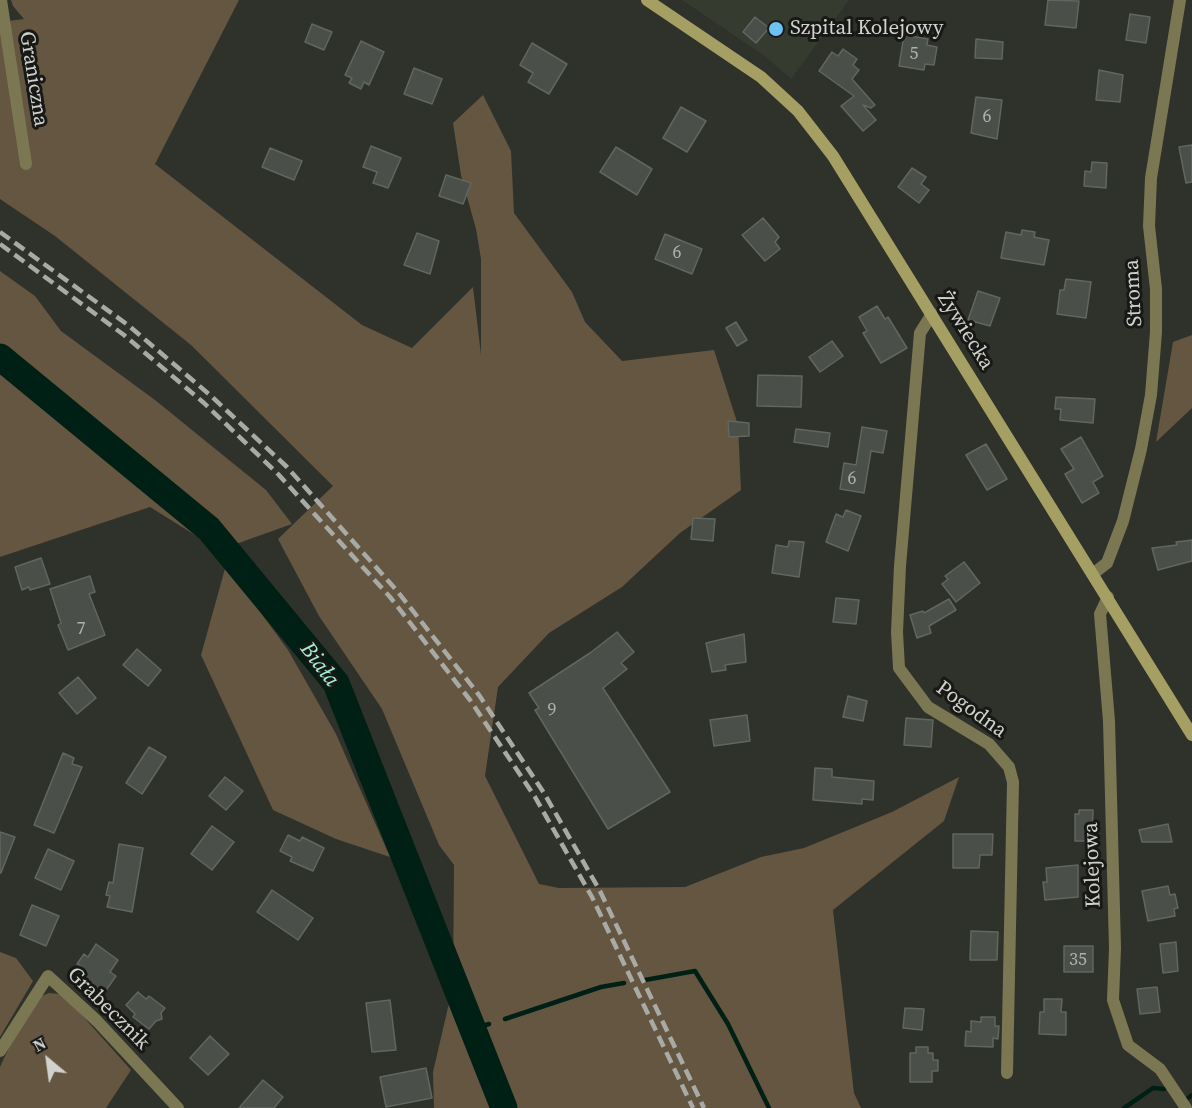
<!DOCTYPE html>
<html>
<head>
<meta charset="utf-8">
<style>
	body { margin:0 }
	#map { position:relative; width:1192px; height:1108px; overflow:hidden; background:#2f312b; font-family:"Source Serif 4",serif }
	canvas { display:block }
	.north { position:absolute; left:18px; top:1030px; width:60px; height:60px; -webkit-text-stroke:4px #181916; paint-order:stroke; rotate:331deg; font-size:16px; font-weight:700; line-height:24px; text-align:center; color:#d0d2ce }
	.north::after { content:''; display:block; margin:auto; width:21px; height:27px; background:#d0d2ce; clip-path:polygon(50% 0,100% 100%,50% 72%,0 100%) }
</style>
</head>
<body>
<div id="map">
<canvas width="1192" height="1108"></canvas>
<div class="north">N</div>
</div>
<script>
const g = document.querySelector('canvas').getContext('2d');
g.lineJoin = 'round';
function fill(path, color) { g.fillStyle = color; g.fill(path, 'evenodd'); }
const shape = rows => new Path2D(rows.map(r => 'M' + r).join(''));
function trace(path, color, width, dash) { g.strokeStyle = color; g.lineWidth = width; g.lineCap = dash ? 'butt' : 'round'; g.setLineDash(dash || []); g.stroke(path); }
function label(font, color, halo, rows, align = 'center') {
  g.font = font + ' "Source Serif 4",serif'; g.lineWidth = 6; g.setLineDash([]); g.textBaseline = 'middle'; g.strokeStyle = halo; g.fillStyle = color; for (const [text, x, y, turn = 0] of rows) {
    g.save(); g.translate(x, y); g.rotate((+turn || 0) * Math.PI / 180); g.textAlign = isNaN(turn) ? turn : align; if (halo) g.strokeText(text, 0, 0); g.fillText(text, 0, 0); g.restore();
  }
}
fill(shape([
	[682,0,849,0,791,79,766,57]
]), '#363b2f');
fill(shape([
	[11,0,239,0,155,164,362,325,412,348,473,287,481,355,481,259,476,229,461,175,453,123,483,95,511,151,514,213,572,292,585,322,622,361,714,350,738,425,741,490,680,533,622,587,549,633,498,687,485,776,539,884,559,888,685,887,761,857,804,848,892,812,959,777,944,821,833,910,854,1093,861,1108,434,1108,433,1072,453,986,454,865,439,845,382,709,319,616,278,539,333,486,191,345,55,236,0,199,0,22,24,19,13,6],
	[0,271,35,296,61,331,155,400,266,490,292,524,219,550,150,507,0,557],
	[1192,335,1192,408,1156,442,1173,342],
	[226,565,288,650,336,734,390,857,336,839,273,810,201,655],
	[0,952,16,958,33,981,0,1037],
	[49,993,60,994,72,1004,131,1070,106,1108,0,1108,0,1067,16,1032,39,997]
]), '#645641');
trace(shape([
	[645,980,695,971,728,1024,769,1108],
	[505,1019,601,987,624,983],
	[473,1029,489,1024],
	[1188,1098,1192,1095],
	[1124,1108,1153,1088,1164,1089]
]), '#001f15', 4.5);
trace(shape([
	[0,357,209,529,336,683,504,1108]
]), '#001f15', 27);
const building = shape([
	[1048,0,1079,1,1076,28,1045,25,1048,0],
	[1130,14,1150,17,1146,43,1126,40,1130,14],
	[755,17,769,28,756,43,743,32,755,17],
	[312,24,332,32,324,50,305,42,312,24],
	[904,35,928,39,927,45,937,47,934,65,925,64,924,70,899,66,904,35],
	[976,39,1003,42,1002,59,975,58,976,39],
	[361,41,384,52,369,85,364,82,361,89,349,83,352,78,345,75,361,41],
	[532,43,567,64,549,94,528,82,533,73,520,65,532,43],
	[843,49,857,59,853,65,859,70,852,79,875,105,871,108,863,105,876,120,863,131,841,106,854,96,819,71,832,52,838,56,843,49],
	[414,68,442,79,432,104,404,94,414,68],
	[1099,70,1123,75,1120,102,1096,100,1099,70],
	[976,97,1002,100,997,139,971,133,976,97],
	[681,107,706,121,687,152,663,138,681,107],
	[1192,145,1192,182,1186,183,1179,147,1192,145],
	[371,146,401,158,388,188,373,183,377,172,363,167,371,146],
	[616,147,652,169,637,195,600,172,616,147],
	[270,148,302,161,294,180,262,167,270,148],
	[1092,162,1107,163,1106,188,1084,186,1085,171,1091,172,1092,162],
	[912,168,926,177,921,184,929,190,919,203,898,187,912,168],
	[446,175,471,183,463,204,439,196,446,175],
	[763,218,779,237,775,242,780,249,765,261,742,235,763,218],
	[1022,230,1035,232,1034,237,1049,240,1044,265,1001,258,1006,232,1021,235,1022,230],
	[417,233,439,241,430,274,404,265,417,233],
	[665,234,702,249,692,274,655,259,665,234],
	[1066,279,1091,282,1086,318,1057,314,1060,290,1064,290,1066,279],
	[978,291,1000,298,990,326,968,320,978,291],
	[877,306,885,319,888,317,907,348,881,363,863,333,867,331,859,317,877,306],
	[736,322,747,340,737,346,726,328,736,322],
	[832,341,843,356,820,372,809,357,832,341],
	[758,375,802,376,801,407,757,406,758,375],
	[1056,397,1095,399,1093,423,1060,420,1061,409,1055,409,1056,397],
	[728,421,749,423,749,436,729,437,728,421],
	[862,427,887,431,883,453,871,451,864,493,840,489,844,463,856,465,862,427],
	[796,429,830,433,828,447,794,442,796,429],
	[1081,437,1103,476,1093,482,1099,493,1082,503,1065,474,1074,469,1061,449,1081,437],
	[986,444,1007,479,987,490,966,455,986,444],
	[846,510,861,516,848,551,826,542,836,514,843,517,846,510],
	[693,518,715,519,713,541,691,539,693,518],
	[1192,540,1192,561,1158,570,1152,548,1177,545,1176,542,1192,540],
	[789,541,804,542,799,577,772,573,776,545,788,547,789,541],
	[41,558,50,584,30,590,29,587,22,590,15,567,41,558],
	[964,562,980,583,956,602,942,584,948,579,945,576,964,562],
	[90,576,95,592,89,594,105,635,68,650,58,625,61,623,50,589,90,576],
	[836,598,859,600,856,624,833,622,836,598],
	[949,599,956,610,929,626,931,633,917,638,910,615,923,611,924,613,949,599],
	[617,632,634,652,621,663,627,669,603,688,670,792,608,829,535,710,539,708,529,693,590,653,617,632],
	[744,634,746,662,725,665,726,670,712,672,706,643,744,634],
	[137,649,161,670,148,686,123,665,137,649],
	[78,677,96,698,77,714,59,693,78,677],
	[848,696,867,701,863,721,843,717,848,696],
	[747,715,750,741,714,746,710,720,747,715],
	[906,718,933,720,931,747,904,745,906,718],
	[149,747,166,757,142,794,126,783,149,747],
	[63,753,74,758,72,764,82,767,54,833,34,825,63,753],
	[815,768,832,769,832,777,874,781,873,800,862,799,862,804,813,800,815,768],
	[225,777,243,791,226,810,209,796,225,777],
	[1079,810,1093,810,1092,841,1075,841,1075,814,1079,814,1079,810],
	[1168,824,1172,842,1142,842,1139,830,1168,824],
	[212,826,234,842,212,870,191,854,212,826],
	[0,832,15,837,1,873,0,873,0,832],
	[953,834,993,834,992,855,980,855,979,868,953,868,953,834],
	[288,835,300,841,302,837,324,848,313,871,290,861,292,857,280,851,288,835],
	[119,844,143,848,132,912,107,907,110,896,106,895,109,882,113,883,119,844],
	[48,849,74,861,61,890,35,878,48,849],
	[1078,865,1078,897,1045,900,1043,882,1047,882,1046,868,1078,865],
	[1168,886,1170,895,1175,894,1178,908,1174,909,1175,916,1148,921,1142,891,1168,886],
	[272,890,313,918,298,940,257,912,272,890],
	[32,905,59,916,46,946,20,935,32,905],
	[971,931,998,932,997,960,970,960,971,931],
	[1176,942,1178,971,1163,973,1160,944,1176,942],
	[96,944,118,960,110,972,116,976,104,993,77,974,82,967,77,964,84,954,88,957,96,944],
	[1064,946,1093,946,1093,972,1064,972,1064,946],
	[1157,987,1160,1012,1140,1014,1137,989,1157,987],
	[138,992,146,999,149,996,165,1008,161,1013,162,1019,156,1021,149,1029,133,1017,135,1014,126,1005,138,992],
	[1044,999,1062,999,1061,1012,1066,1012,1066,1035,1039,1034,1040,1012,1044,1012,1044,999],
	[390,1000,396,1050,372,1052,366,1003,390,1000],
	[905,1008,924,1009,922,1030,903,1028,905,1008],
	[981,1017,995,1017,995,1026,999,1026,998,1039,993,1038,993,1047,965,1046,966,1031,971,1032,971,1021,981,1022,981,1017],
	[210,1036,229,1054,208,1075,190,1058,210,1036],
	[916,1047,928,1047,928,1053,933,1053,933,1060,938,1060,938,1071,932,1071,932,1082,910,1082,910,1053,916,1053,916,1047],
	[426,1068,432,1098,386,1107,380,1077,426,1068],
	[263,1080,283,1097,274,1108,239,1108,263,1080]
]);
fill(building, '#4a4f4a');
trace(building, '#606660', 1.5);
trace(shape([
	[1,0,26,164],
	[932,314,920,333,900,566,897,632,899,668,928,707,989,744,1009,767,1013,782,1007,1073],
	[1094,573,1107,563,1123,521,1141,449,1151,395,1156,332,1156,289,1149,226,1151,178,1180,0],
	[1108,597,1100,614,1109,721,1115,948,1113,1000,1128,1045,1160,1069,1186,1108],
	[0,1051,48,976,97,1021,178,1108]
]), '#7c7753', 12);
trace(shape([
	[647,0,761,77,798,111,833,156,1192,735]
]), '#a69f63', 12);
trace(shape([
	[0,232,128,325,210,395,287,467,398,592,479,695,544,793,600,891,704,1108],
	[0,244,124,335,204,403,278,474,390,597,470,700,535,797,592,897,693,1108]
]), '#a8aaa6', 4.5, [12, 6]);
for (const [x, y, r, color] of [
	[776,29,8,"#6cc3f2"]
]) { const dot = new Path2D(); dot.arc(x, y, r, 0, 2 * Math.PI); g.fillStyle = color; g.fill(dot); trace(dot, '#181916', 2); }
label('18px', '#aeb1ad', null, [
	["5",914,54],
	["6",987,117],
	["6",677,253],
	["6",852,479],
	["7",81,629],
	["9",552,710],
	["35",1078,960]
]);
label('21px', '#d0d2ce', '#181916', [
	["Szpital Kolejowy",790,29]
], 'left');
label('21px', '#d0d2ce', '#181916', [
	["Graniczna",33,79,81],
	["Stroma",1134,293,-93],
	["Żywiecka",965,331,58],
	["Pogodna",971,710,36],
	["Kolejowa",1093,865,-92],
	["Grabecznik",108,1009,45]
]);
label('italic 22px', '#a3f1d3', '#181916', [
	["Biała",319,665,53]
]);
</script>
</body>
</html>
